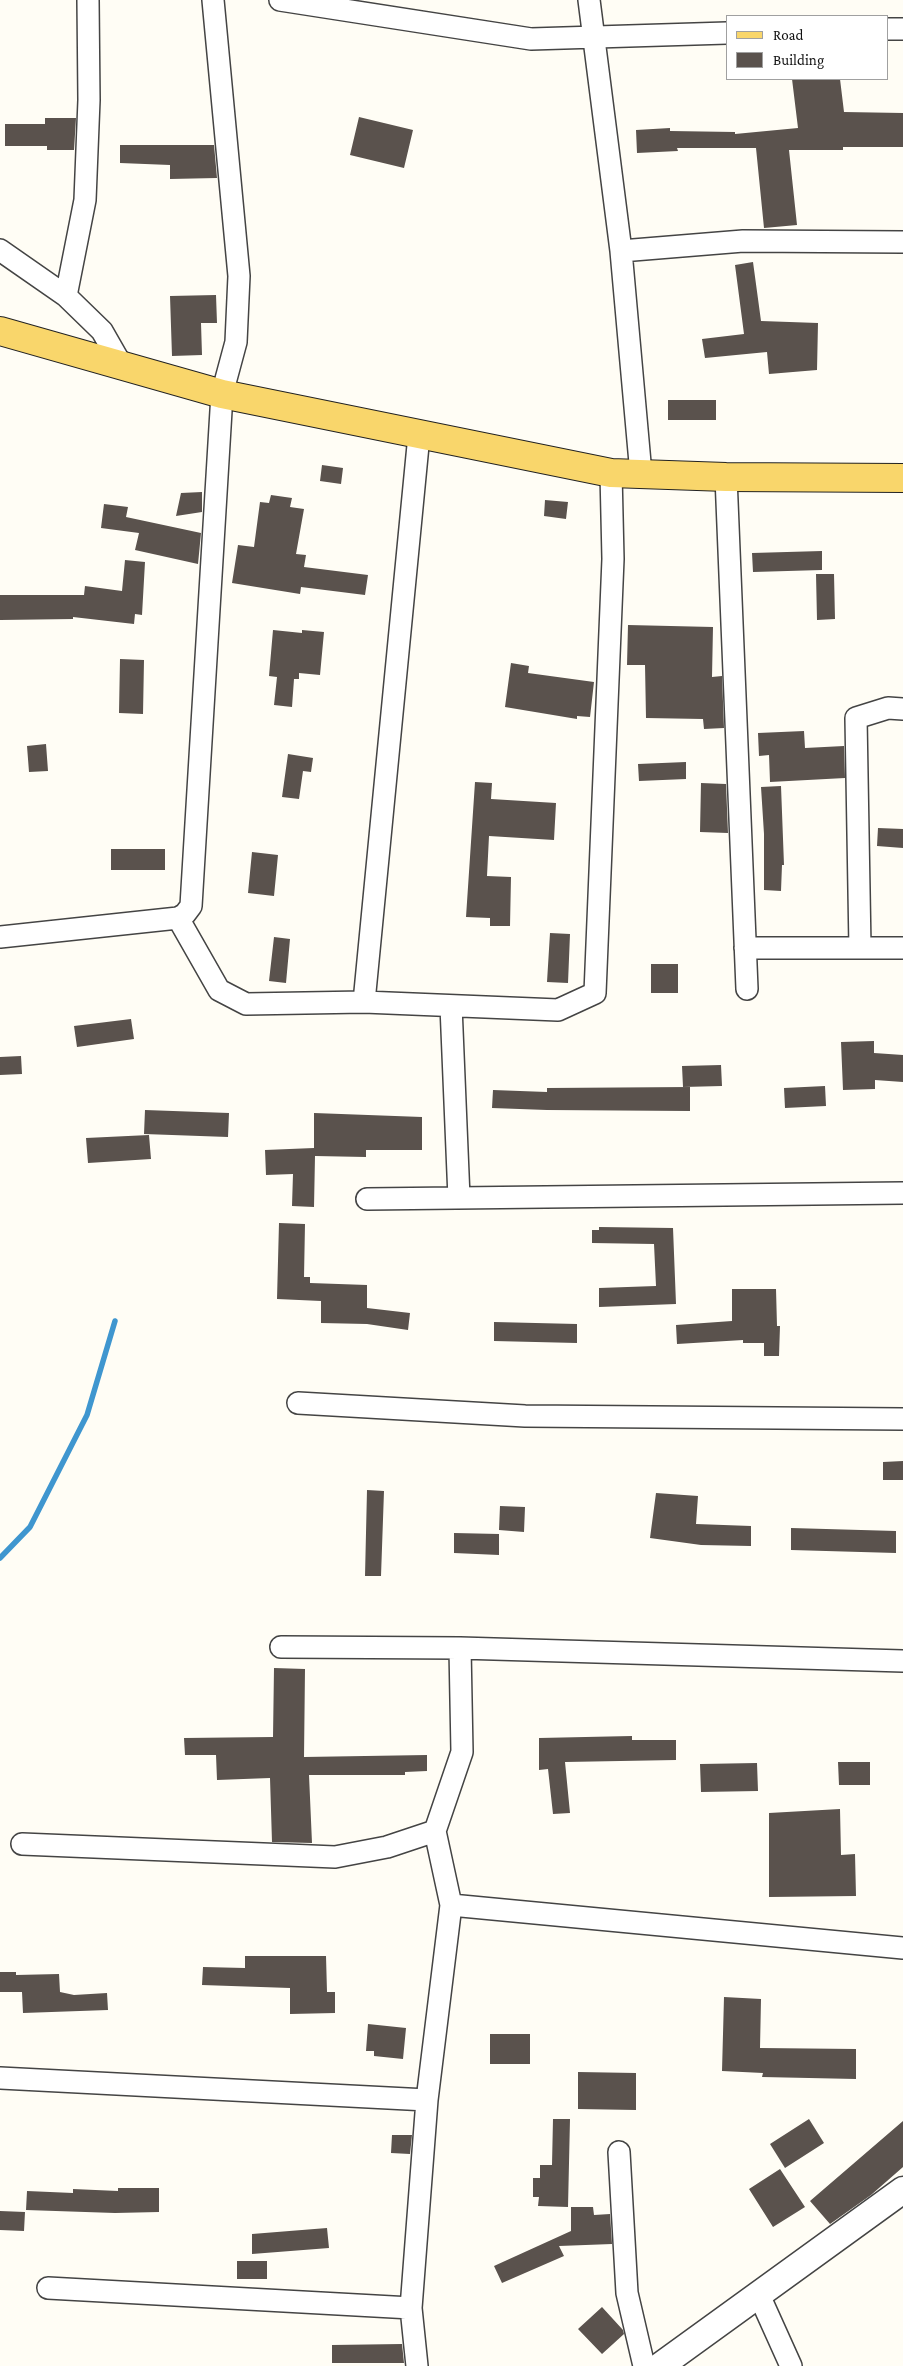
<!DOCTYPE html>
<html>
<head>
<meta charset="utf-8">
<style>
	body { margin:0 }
	#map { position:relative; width:903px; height:2366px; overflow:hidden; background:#fffdf5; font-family:"Crimson Pro",serif }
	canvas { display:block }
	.legend { position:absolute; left:726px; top:15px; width:162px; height:65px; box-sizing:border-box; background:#fff; border:1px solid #a0a0a0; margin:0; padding:6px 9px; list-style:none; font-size:15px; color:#111 }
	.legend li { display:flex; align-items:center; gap:10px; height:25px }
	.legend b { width:25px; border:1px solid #a0a0a0 }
</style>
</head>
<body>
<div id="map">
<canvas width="903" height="2366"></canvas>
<ul class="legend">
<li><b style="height:6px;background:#f9d66b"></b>Road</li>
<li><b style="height:14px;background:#5a524d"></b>Building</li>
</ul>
</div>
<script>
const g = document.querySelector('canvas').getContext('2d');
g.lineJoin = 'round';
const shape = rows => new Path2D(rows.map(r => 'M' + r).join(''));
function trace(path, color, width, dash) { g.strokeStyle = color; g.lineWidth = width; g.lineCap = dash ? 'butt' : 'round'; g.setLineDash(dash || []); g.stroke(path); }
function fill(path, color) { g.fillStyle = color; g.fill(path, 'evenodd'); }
trace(shape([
	[0,1558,30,1527,87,1415,115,1321]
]), '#3f96cf', 5.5);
fill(shape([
	[792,79,840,79,844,112,903,113,903,147,843,147,843,150,789,150,797,225,764,228,756,148,677,148,678,151,637,153,636,130,670,128,670,131,735,132,735,134,798,128],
	[359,117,413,130,404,168,350,155],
	[45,118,76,118,74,150,47,150,47,146,5,146,5,124,45,124],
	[120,145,214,145,217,178,170,179,170,165,120,163],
	[753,262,761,321,818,323,817,370,769,374,767,352,705,358,702,339,744,334,735,265],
	[216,295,217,323,201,323,202,355,172,356,170,296],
	[668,400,716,400,716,420,668,420],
	[322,465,343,468,341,484,320,481],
	[202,492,202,512,176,516,181,493],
	[271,495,292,498,290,507,304,509,296,554,306,555,304,567,368,575,365,595,301,587,300,594,232,583,238,545,254,547,260,502,269,503],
	[545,500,568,502,566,519,544,516],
	[104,504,128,507,126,517,201,533,198,564,135,550,139,533,101,528],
	[822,551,822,570,753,572,752,553],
	[125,560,145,562,142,615,135,614,134,624,73,617,73,619,0,620,0,595,84,595,85,586,122,591],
	[816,574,834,574,835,619,817,620],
	[628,625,713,627,712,677,722,676,724,728,704,729,703,719,646,718,645,665,627,665],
	[273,630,302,633,302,630,324,632,320,675,299,673,299,679,294,679,292,707,274,705,277,677,269,676],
	[120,659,144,660,143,714,119,713],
	[511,663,529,666,528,673,594,682,590,717,577,716,577,719,505,707],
	[804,731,805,748,844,746,845,778,770,782,769,755,759,756,758,733],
	[46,744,48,771,29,772,27,746],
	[288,754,313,758,311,772,303,771,299,799,282,797],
	[686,762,686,779,639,781,638,764],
	[475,782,492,783,491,799,556,803,554,840,489,836,487,876,511,877,510,926,490,926,490,918,466,917],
	[701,783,726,784,728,833,700,832],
	[781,786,784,865,782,865,781,891,764,890,764,834,761,787],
	[878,828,903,829,903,848,877,846],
	[111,849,165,849,165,870,111,870],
	[252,852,278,855,274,896,248,893],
	[550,933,570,934,568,983,547,982],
	[274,937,290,939,286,983,269,981],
	[651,964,678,964,678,993,651,993],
	[131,1019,134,1039,77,1047,74,1026],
	[874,1041,874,1053,903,1055,903,1082,875,1080,875,1089,843,1090,841,1042],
	[21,1056,22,1074,0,1075,0,1057],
	[721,1065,722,1086,683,1087,682,1066],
	[825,1086,826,1106,785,1108,784,1088],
	[690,1087,690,1111,547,1110,492,1108,493,1090,547,1092,547,1088],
	[145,1110,229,1113,228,1137,144,1134],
	[314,1113,422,1117,422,1150,366,1150,366,1157,315,1156,314,1207,292,1206,293,1174,266,1175,265,1150,314,1148],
	[149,1135,151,1159,88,1163,86,1138],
	[279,1223,305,1224,304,1277,310,1277,310,1283,367,1285,367,1308,410,1313,408,1330,367,1324,321,1323,321,1301,277,1299],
	[599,1227,673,1228,676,1304,599,1307,599,1288,656,1286,654,1244,592,1243,592,1230,599,1230],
	[732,1289,776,1289,777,1326,780,1326,779,1356,764,1356,764,1343,743,1343,743,1340,677,1344,676,1325,732,1321],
	[494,1322,577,1324,577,1343,494,1341],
	[903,1461,903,1480,883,1480,883,1462],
	[367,1490,384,1491,381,1576,365,1576],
	[656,1493,698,1496,696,1524,751,1526,751,1546,701,1545,650,1538],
	[500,1506,525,1507,524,1532,499,1530],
	[791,1528,896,1531,896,1553,791,1550],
	[454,1533,499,1534,499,1555,454,1553],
	[274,1668,305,1669,304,1757,427,1755,427,1771,405,1772,405,1775,309,1775,312,1843,272,1842,270,1778,217,1780,216,1755,185,1755,184,1738,273,1737],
	[632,1736,632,1740,676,1740,676,1760,565,1762,570,1813,553,1814,548,1769,539,1770,539,1738],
	[838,1762,870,1762,870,1785,839,1785],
	[757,1763,758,1791,701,1792,700,1764],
	[840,1809,841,1855,855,1854,856,1896,769,1897,769,1813],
	[245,1956,326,1956,327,1992,335,1992,335,2013,290,2014,290,1988,202,1985,203,1967,245,1968],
	[0,1972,16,1972,16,1975,59,1974,60,1992,74,1995,107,1993,108,2010,23,2013,22,1992,0,1992],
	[724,1997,761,1999,760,2048,856,2049,856,2079,762,2077,763,2073,722,2071],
	[368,2024,406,2028,403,2059,374,2056,374,2051,366,2051],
	[490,2034,530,2034,530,2064,490,2064],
	[578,2072,636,2073,636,2110,578,2109],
	[553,2119,570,2119,568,2207,538,2206,539,2197,533,2197,533,2178,540,2178,540,2165,552,2165],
	[809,2119,824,2143,785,2168,770,2144],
	[903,2121,903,2167,871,2195,830,2224,810,2201],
	[392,2135,412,2135,410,2154,391,2153],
	[780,2169,805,2207,773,2227,749,2189],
	[118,2188,159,2188,159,2212,115,2213,26,2210,27,2191,73,2193,73,2189,118,2191],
	[571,2207,593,2207,594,2215,610,2214,612,2244,559,2246,564,2256,502,2283,494,2266,571,2231],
	[0,2211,25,2212,24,2231,0,2230],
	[327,2228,329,2248,252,2254,252,2234],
	[237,2261,267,2261,267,2279,237,2279],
	[602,2307,623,2330,624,2334,602,2354,578,2329],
	[402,2344,404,2363,332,2363,332,2345]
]), '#5a524d');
const minor = shape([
	[280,0,531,39,727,33],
	[589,0,621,251,641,474],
	[887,29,903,29],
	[0,250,66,296,102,331,122,366],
	[621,251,743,241,903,242],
	[66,296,85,200,89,100,88,0],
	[726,477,747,989],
	[178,918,219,990,246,1004,364,1002,558,1010,595,993,613,559,611,473],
	[0,937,178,918,185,914,191,906,222,394,236,342,239,276,213,0],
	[745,948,903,948],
	[860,948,856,718,888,708,903,709],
	[364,1002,419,435],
	[451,1006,459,1198],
	[367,1199,903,1193],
	[298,1403,525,1416,903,1419],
	[281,1647,460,1648,903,1661],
	[22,1844,335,1857,387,1847,435,1831],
	[451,1905,903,1948],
	[0,2078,427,2100],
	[619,2152,627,2293,644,2366],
	[48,2288,411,2308],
	[759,2295,791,2366],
	[417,2366,411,2308,427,2100,451,1905,435,1831,462,1752,460,1648]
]);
const tertiary = shape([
	[660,2366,903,2190]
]);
const primary = shape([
	[0,331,222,394,611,473,726,477,903,478]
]);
trace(minor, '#444', 24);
trace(tertiary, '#444', 29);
trace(primary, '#222', 30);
trace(minor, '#fff', 21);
trace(tertiary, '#fff', 26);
trace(primary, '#f9d66b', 28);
</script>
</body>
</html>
